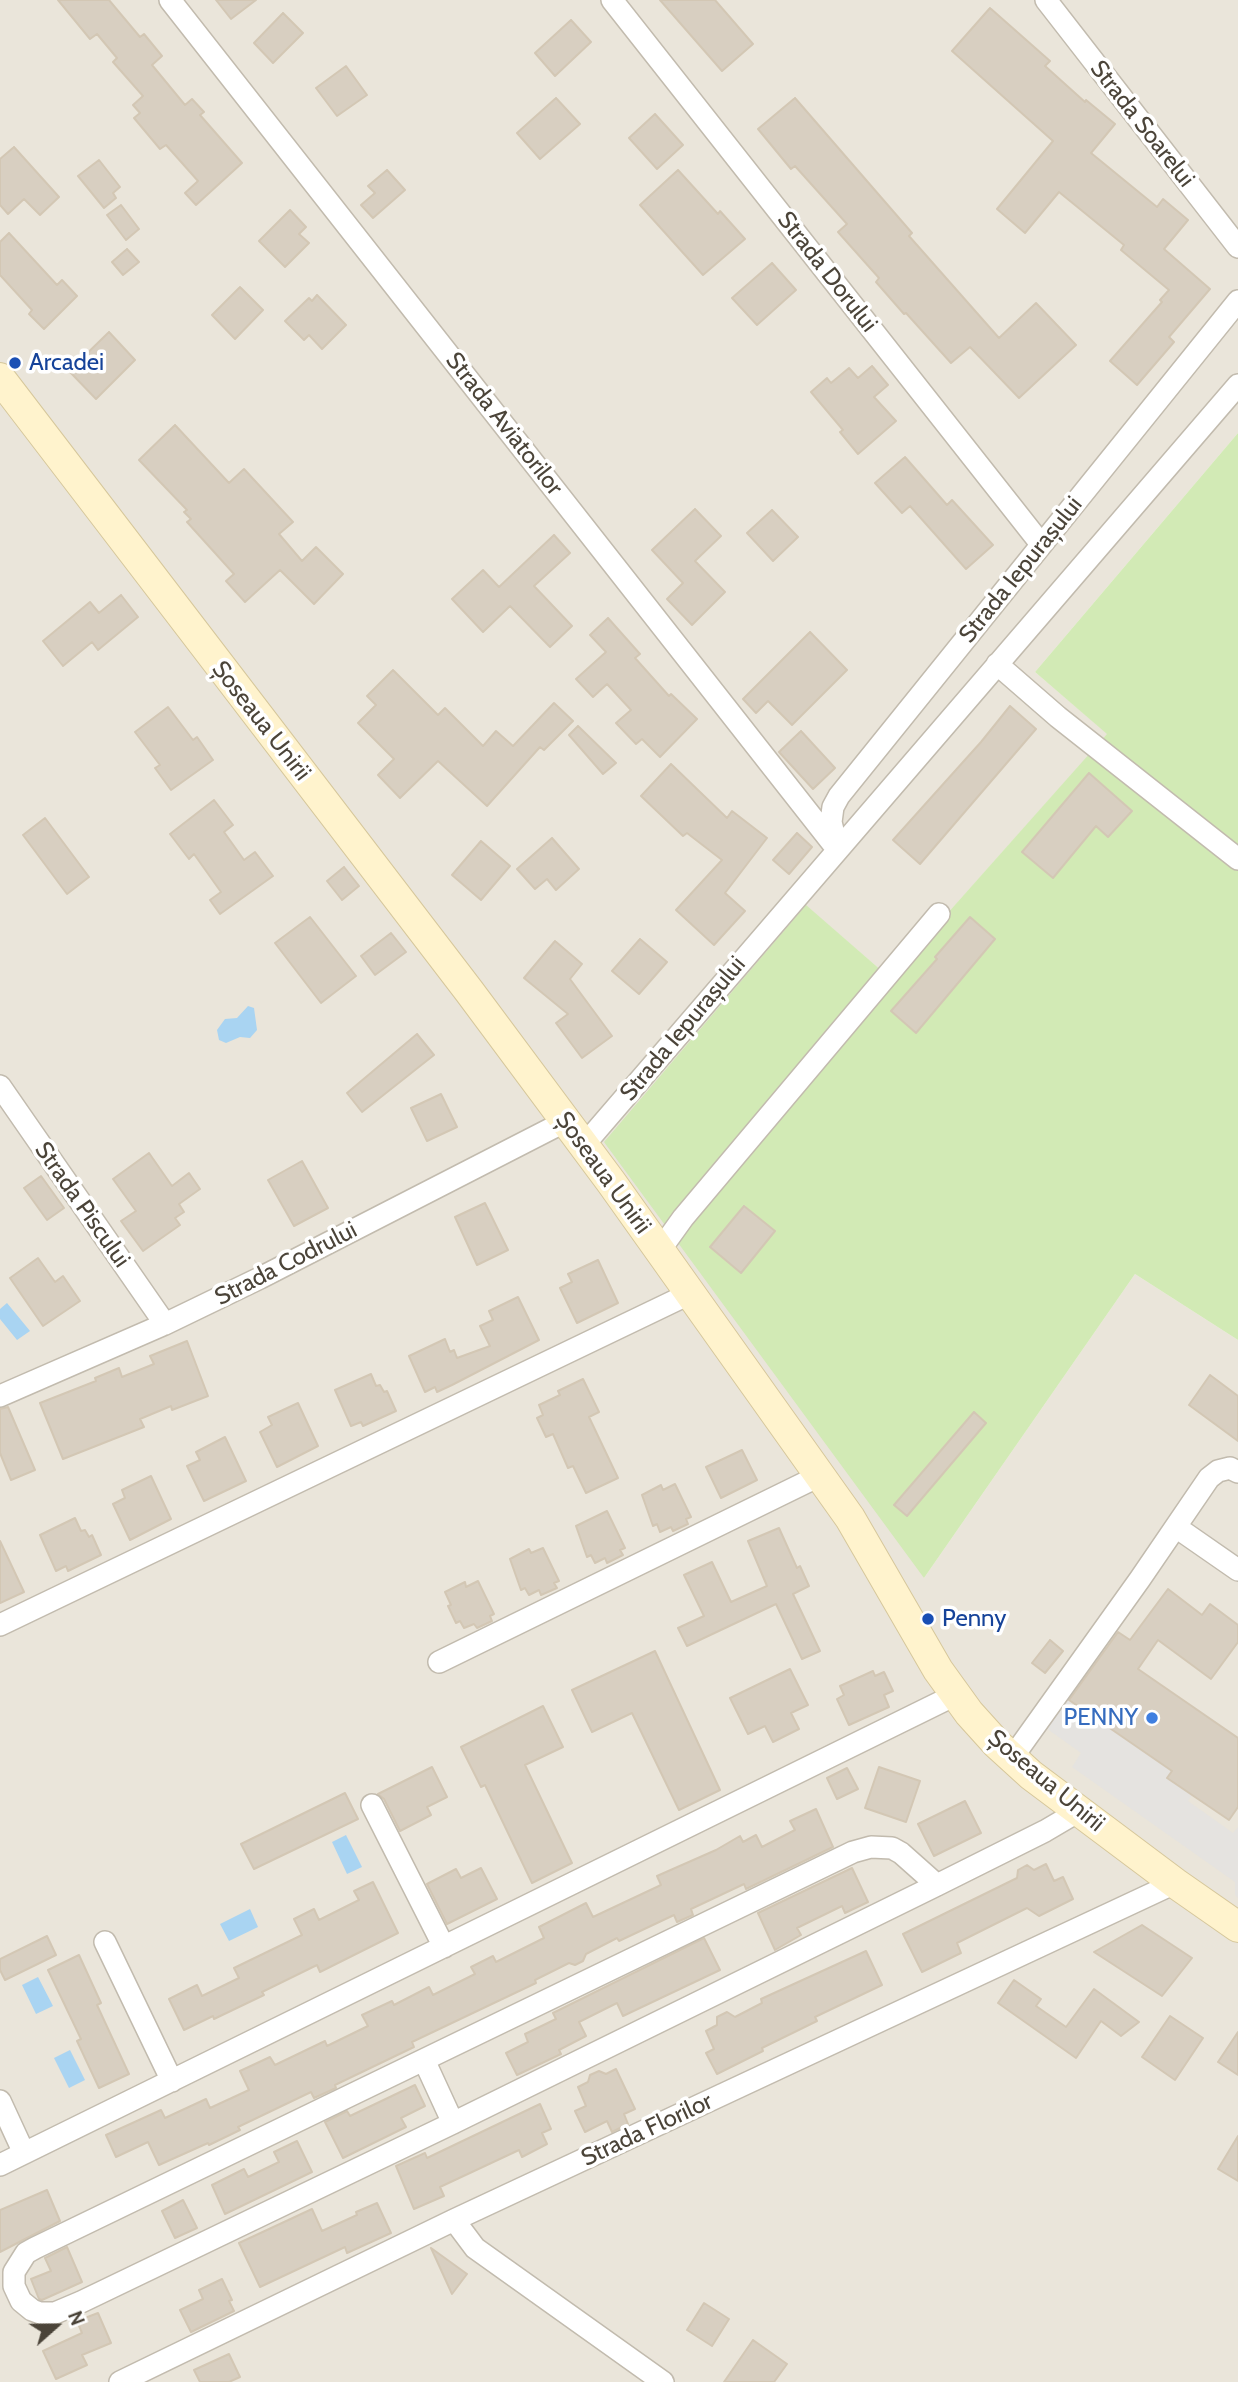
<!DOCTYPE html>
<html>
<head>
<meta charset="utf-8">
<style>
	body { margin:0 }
	#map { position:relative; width:1238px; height:2382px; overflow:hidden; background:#f6f3ec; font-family:Cabin,sans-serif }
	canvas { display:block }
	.north { position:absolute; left:21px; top:2291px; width:70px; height:70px; -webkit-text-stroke:5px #fff; paint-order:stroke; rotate:69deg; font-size:19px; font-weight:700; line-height:28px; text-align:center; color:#4b4439 }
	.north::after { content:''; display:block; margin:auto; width:24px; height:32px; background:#4b4439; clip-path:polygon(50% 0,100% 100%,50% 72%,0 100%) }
</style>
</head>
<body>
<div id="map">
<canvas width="1238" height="2382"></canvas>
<div class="north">N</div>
</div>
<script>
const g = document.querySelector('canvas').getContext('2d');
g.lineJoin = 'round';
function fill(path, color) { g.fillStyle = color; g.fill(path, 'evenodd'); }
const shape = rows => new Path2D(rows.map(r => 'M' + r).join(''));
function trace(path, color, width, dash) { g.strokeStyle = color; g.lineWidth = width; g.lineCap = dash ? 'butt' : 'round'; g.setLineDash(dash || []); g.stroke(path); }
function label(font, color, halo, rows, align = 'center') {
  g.font = font + ' Cabin,sans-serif'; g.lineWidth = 7; g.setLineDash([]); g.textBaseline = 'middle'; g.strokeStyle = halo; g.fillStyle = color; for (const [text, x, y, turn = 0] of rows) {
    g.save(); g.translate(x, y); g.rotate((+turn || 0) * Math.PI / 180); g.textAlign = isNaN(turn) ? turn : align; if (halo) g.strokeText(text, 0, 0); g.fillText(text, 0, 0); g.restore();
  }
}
fill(shape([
	[0,0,1238,0,1238,433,1035,672,1108,734,890,978,806,906,924,1578,1135,1274,1238,1340,1238,2382,0,2382]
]), '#eae5da');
fill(shape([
	[1238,433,1238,1340,1135,1274,924,1578,604,1142,806,905,890,978,1107,734,1035,672]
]), '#d2eab5');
fill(shape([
	[1067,1698,1172,1771,1167,1778,1192,1795,1188,1801,1233,1833,1238,1827,1238,1898,1235,1895,1235,1882,1072,1767,1081,1753,1046,1728]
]), '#e5e3e0');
fill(shape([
	[248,1006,254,1008,257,1030,250,1038,240,1037,226,1043,219,1040,217,1030,225,1019,237,1018],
	[7,1303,30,1331,17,1340,0,1319,0,1309],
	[346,1835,362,1867,347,1874,332,1842],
	[250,1909,258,1927,229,1941,220,1924],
	[38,1977,53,2006,36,2014,22,1985],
	[70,2050,85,2080,69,2088,54,2058]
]), '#a9d4f2');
const building = shape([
	[58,0,109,0,140,37,144,34,162,56,152,65,185,105,192,99,204,112,200,115,242,163,196,205,185,193,198,181,166,145,160,149,134,118,140,113,133,105,143,96,113,62,117,58,97,34,90,39,58,0],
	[216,0,256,0,231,19,216,0],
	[660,0,715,0,753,44,722,71,660,0],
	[990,8,1050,61,1045,66,1085,102,1086,100,1115,124,1091,153,1157,207,1163,199,1188,220,1164,249,1210,289,1169,337,1174,342,1137,385,1110,361,1162,302,1160,300,1169,290,1121,250,1124,245,1059,192,1025,233,997,209,1053,141,952,51,990,8],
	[283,13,303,33,273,63,254,43,283,13],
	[571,20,591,42,555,76,535,53,571,20],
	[346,66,367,95,337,116,316,88,346,66],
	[556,98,580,124,540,159,517,133,556,98],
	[795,98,912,233,909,236,999,338,1036,303,1076,345,1019,398,970,347,951,363,906,313,904,314,876,282,879,278,838,232,847,224,795,166,791,169,758,129,795,98],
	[655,114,683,145,657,169,629,138,655,114],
	[14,147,59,197,40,215,24,199,8,214,0,205,0,159,14,147],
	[99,160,120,187,113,193,116,198,104,208,78,176,99,160],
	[387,170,405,190,373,218,361,205,375,193,368,186,387,170],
	[678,170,718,214,720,211,745,239,703,275,640,205,678,170],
	[121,205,139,229,126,240,107,215,121,205],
	[290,210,306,227,299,234,309,243,285,267,259,241,290,210],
	[9,233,57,285,62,280,77,296,44,329,29,314,32,310,0,275,0,242,9,233],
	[127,249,139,262,123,275,112,262,127,249],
	[772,263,796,290,757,325,732,298,772,263],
	[240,287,263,310,235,339,212,315,240,287],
	[317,295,346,325,322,349,309,335,304,340,285,321,309,298,312,301,317,295],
	[109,332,135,360,96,399,69,371,109,332],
	[872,366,888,385,874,397,896,421,858,454,840,432,843,430,811,392,827,378,831,383,849,368,858,378,872,366],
	[175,425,229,483,244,469,293,522,279,534,302,561,316,547,343,574,314,604,280,570,245,602,226,581,234,574,187,522,191,519,184,512,187,510,139,460,175,425],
	[905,457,947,505,952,500,993,545,966,569,910,506,902,513,875,483,905,457],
	[695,509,721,536,695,561,725,592,692,625,667,599,683,583,652,550,695,509],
	[772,510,798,537,773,561,747,533,772,510],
	[554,535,570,553,534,586,572,626,550,647,510,606,483,632,452,599,483,570,499,587,554,535],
	[121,595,138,617,98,650,92,642,63,666,43,641,90,602,99,613,121,595],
	[608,618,640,654,635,658,669,696,671,694,697,719,660,757,642,739,636,744,616,723,631,710,607,684,593,697,576,679,606,652,590,635,608,618],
	[810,632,847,670,792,725,768,701,756,713,743,699,810,632],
	[393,670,438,715,445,708,483,746,496,731,513,746,554,703,573,721,544,750,540,747,487,806,438,761,400,798,378,775,394,759,358,723,376,705,367,696,393,670],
	[1010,706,1036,729,920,864,893,840,981,742,1010,706],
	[168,707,193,740,197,737,213,760,171,790,155,768,160,765,135,732,168,707],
	[578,726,616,763,603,774,569,735,578,726],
	[801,731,835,768,813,789,779,752,801,731],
	[671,764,727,818,732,811,767,838,725,893,745,911,714,945,676,910,722,860,687,833,683,836,641,796,671,764],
	[1089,773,1132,811,1108,837,1096,826,1053,878,1022,852,1089,773],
	[214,800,233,825,224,832,244,860,255,852,273,876,220,914,210,900,221,892,194,854,189,859,170,834,214,800],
	[45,818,89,877,67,894,23,835,45,818],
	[797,833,812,847,789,874,773,860,797,833],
	[552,838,579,869,556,890,547,879,535,889,517,869,552,838],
	[481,841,510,866,481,900,452,875,481,841],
	[344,867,359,886,342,900,327,881,344,867],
	[310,917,356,976,321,1003,275,943,310,917],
	[970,917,995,939,916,1033,891,1011,937,959,935,957,970,917],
	[391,933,406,952,375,975,361,956,391,933],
	[640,939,667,962,639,994,612,971,640,939],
	[555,941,582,964,570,979,612,1036,582,1058,556,1023,568,1014,524,978,555,941],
	[417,1034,434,1055,362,1112,347,1093,417,1034],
	[441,1094,457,1127,427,1141,411,1108,441,1094],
	[149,1153,172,1186,189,1173,200,1189,179,1204,184,1212,175,1218,180,1225,143,1251,121,1221,136,1211,113,1179,149,1153],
	[302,1161,328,1208,294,1226,268,1180,302,1161],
	[41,1176,64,1208,47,1220,24,1188,41,1176],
	[485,1203,508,1250,477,1265,455,1217,485,1203],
	[744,1206,775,1231,741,1273,710,1247,744,1206],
	[38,1258,55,1282,63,1276,80,1301,43,1326,10,1278,38,1258],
	[598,1260,618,1303,577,1323,560,1288,572,1282,568,1274,598,1260],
	[518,1297,539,1340,452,1385,437,1392,435,1387,425,1392,409,1356,445,1339,450,1352,454,1350,457,1358,490,1346,480,1326,493,1320,489,1311,518,1297],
	[187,1341,208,1396,172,1410,171,1406,140,1419,144,1427,63,1459,40,1403,96,1381,95,1378,119,1368,122,1377,154,1364,150,1356,187,1341],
	[371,1374,376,1386,380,1385,384,1392,387,1391,396,1411,363,1426,361,1422,351,1426,335,1390,371,1374],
	[1210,1375,1238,1396,1238,1441,1189,1405,1210,1375],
	[583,1379,599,1412,589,1417,618,1478,586,1493,573,1466,568,1468,553,1434,546,1437,537,1418,543,1415,539,1405,560,1395,558,1391,583,1379],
	[298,1403,318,1446,277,1467,260,1432,272,1425,268,1417,298,1403],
	[8,1407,35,1470,11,1480,0,1453,0,1409,8,1407],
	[974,1412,986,1423,907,1516,894,1505,974,1412],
	[225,1437,246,1481,204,1501,187,1466,200,1460,196,1452,225,1437],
	[742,1450,757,1480,721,1498,706,1467,742,1450],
	[151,1476,171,1519,130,1540,113,1504,125,1498,122,1490,151,1476],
	[675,1484,691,1517,686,1519,688,1524,673,1531,671,1527,660,1532,657,1524,653,1526,642,1495,661,1485,663,1490,675,1484],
	[607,1511,625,1548,620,1550,623,1555,607,1563,605,1558,595,1563,591,1555,587,1557,576,1526,607,1511],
	[75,1518,81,1531,85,1530,89,1537,92,1535,101,1555,68,1571,66,1566,56,1571,40,1535,75,1518],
	[779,1528,797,1568,800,1566,809,1586,793,1594,820,1651,802,1659,776,1604,687,1646,678,1628,704,1616,684,1575,712,1562,731,1602,767,1586,748,1541,779,1528],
	[0,1541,24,1592,0,1603,0,1541],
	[543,1548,559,1581,554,1583,557,1588,541,1595,539,1590,529,1595,525,1588,521,1590,510,1559,529,1549,531,1553,543,1548],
	[478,1581,494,1614,490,1616,492,1621,477,1628,474,1624,464,1628,460,1621,456,1623,448,1606,451,1605,445,1592,465,1582,466,1587,478,1581],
	[1168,1589,1202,1615,1210,1604,1238,1625,1238,1642,1211,1679,1158,1640,1138,1669,1238,1738,1238,1807,1229,1820,1167,1778,1172,1771,1069,1700,1118,1632,1130,1640,1168,1589],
	[1050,1640,1063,1651,1045,1673,1032,1663,1050,1640],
	[655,1651,720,1790,679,1810,632,1713,592,1732,572,1690,655,1651],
	[790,1669,808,1705,791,1713,799,1729,773,1742,765,1726,748,1734,730,1698,790,1669],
	[873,1671,875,1676,884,1672,893,1691,884,1695,889,1707,849,1725,837,1699,844,1695,840,1686,873,1671],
	[543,1706,563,1747,525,1765,572,1863,532,1883,485,1785,481,1787,461,1747,543,1706],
	[432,1767,447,1797,427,1807,431,1815,400,1831,384,1799,378,1794,432,1767],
	[879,1767,920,1781,906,1822,865,1808,879,1767],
	[847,1768,858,1789,837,1799,827,1778,847,1768],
	[345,1793,358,1819,254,1869,241,1844,345,1793],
	[965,1801,981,1833,934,1856,918,1824,965,1801],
	[816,1809,833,1847,746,1889,744,1884,691,1909,693,1915,677,1922,674,1915,619,1941,617,1938,586,1954,583,1961,575,1965,569,1963,535,1980,536,1983,412,2042,414,2047,335,2085,336,2088,314,2098,311,2092,238,2127,240,2130,209,2145,208,2143,159,2165,148,2142,116,2157,106,2135,161,2110,165,2118,206,2099,210,2108,249,2090,240,2071,270,2057,275,2065,325,2041,327,2046,368,2026,362,2015,392,2001,394,2005,429,1987,433,1995,475,1974,471,1967,493,1956,496,1962,544,1938,539,1927,586,1903,593,1917,661,1885,657,1876,716,1850,740,1836,743,1842,756,1835,762,1847,795,1830,790,1821,816,1809],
	[1046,1864,1054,1881,1063,1877,1073,1899,1039,1916,1027,1908,957,1943,961,1953,922,1972,903,1934,1017,1878,1018,1870,1027,1865,1034,1870,1046,1864],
	[481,1868,497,1899,447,1924,427,1884,456,1869,461,1878,481,1868],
	[852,1868,868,1902,845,1913,842,1906,797,1928,801,1935,775,1950,758,1913,852,1868],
	[373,1882,398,1933,320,1972,317,1965,262,1992,264,1995,214,2019,213,2016,184,2030,169,1999,197,1985,202,1996,239,1978,234,1968,302,1935,294,1919,314,1909,319,1920,359,1900,354,1891,373,1882],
	[1142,1925,1192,1958,1162,1996,1094,1952,1142,1925],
	[47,1936,56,1955,5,1980,0,1970,0,1959,47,1936],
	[704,1938,720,1970,623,2016,617,2003,579,2022,586,2036,559,2050,561,2054,517,2075,506,2053,528,2042,525,2034,556,2019,553,2013,704,1938],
	[866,1951,882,1985,815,2017,817,2021,762,2048,763,2051,717,2074,706,2053,714,2049,706,2031,717,2025,717,2017,727,2012,735,2017,762,2003,761,1999,866,1951],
	[79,1955,101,2003,97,2005,129,2074,99,2088,77,2041,81,2039,48,1970,79,1955],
	[1014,1980,1041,1999,1036,2006,1066,2027,1094,1989,1139,2022,1121,2036,1101,2021,1076,2058,998,2003,1014,1980],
	[1170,2016,1203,2038,1175,2080,1142,2057,1170,2016],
	[1238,2032,1238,2075,1218,2062,1238,2032],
	[616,2069,635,2109,624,2114,628,2124,612,2132,607,2121,585,2132,575,2111,586,2106,578,2087,588,2082,590,2075,599,2071,606,2074,616,2069],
	[415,2085,425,2106,401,2118,406,2127,343,2158,325,2122,347,2111,350,2116,415,2085],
	[540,2104,551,2129,542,2133,547,2144,522,2157,519,2150,440,2187,444,2196,414,2209,396,2166,425,2153,427,2158,540,2104],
	[1238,2136,1238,2181,1218,2169,1238,2136],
	[297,2141,312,2172,225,2214,212,2185,244,2169,248,2177,279,2162,274,2152,297,2141],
	[47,2190,60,2221,0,2252,0,2210,47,2190],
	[183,2200,197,2228,175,2238,162,2211,183,2200],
	[377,2203,391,2233,347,2253,345,2247,260,2287,239,2243,312,2209,322,2231,357,2215,356,2212,377,2203],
	[67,2247,82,2282,42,2300,39,2299,31,2279,51,2271,45,2258,67,2247],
	[431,2248,467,2274,452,2294,431,2248],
	[222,2279,232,2300,229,2301,234,2311,191,2332,180,2310,203,2299,199,2290,222,2279],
	[704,2303,729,2319,712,2346,687,2330,704,2303],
	[98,2313,111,2343,82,2355,87,2365,56,2379,43,2351,82,2333,77,2321,98,2313],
	[753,2340,787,2364,774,2382,724,2382,753,2340],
	[229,2354,240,2377,229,2382,200,2382,194,2370,229,2354]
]);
fill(building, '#d8cfc1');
trace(building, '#d3c7b4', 2);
const minor = shape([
	[170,0,837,849],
	[612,0,1041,544],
	[1046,0,1238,247],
	[997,664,1058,717,1238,859],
	[837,847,831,822,833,807,839,796,1238,301],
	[0,1086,165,1324],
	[584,1145,1238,385],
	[660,1250,683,1218,939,914],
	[0,1396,165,1324,260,1278,566,1121],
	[1176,1527,1238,1570],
	[0,1625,691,1293],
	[439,1662,821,1475],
	[1012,1758,1140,1579,1209,1478,1218,1471,1230,1468,1238,1472],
	[372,1805,444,1947],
	[937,1885,901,1853,892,1848,871,1847,853,1852,35,2248,26,2253,14,2272,14,2286,21,2301,32,2310,40,2313,55,2313,81,2302,453,2123,937,1885,1045,1831,1079,1811],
	[105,1942,172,2081],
	[424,2060,453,2123],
	[0,2101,24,2153],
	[0,2165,955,1695],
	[454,2220,475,2248,663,2382],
	[120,2382,454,2220,1175,1883]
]);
const secondary = shape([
	[0,378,469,991,611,1182,850,1518,938,1670,969,1713,997,1744,1031,1775,1175,1883,1238,1927]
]);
trace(minor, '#c2bbae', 24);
trace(secondary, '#d6c79b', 32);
trace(minor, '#fff', 21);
trace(secondary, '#fff3cd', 30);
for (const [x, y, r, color] of [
	[15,363,7,"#1a4fb4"],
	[928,1619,7,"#1a4fb4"],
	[1152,1718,7,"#3f7fe0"]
]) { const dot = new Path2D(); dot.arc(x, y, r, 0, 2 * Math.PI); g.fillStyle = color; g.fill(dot); trace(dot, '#fff', 2.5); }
label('24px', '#4b4439', '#fff', [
	["Strada Soarelui",1142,124,52],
	["Strada Dorului",827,272,52],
	["Strada Aviatorilor",504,424,52],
	["Strada Iepurașului",1021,570,-51],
	["Șoseaua Unirii",261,721,52],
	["Strada Iepurașului",683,1029,-50],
	["Șoseaua Unirii",603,1173,54],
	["Strada Piscului",82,1205,55],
	["Strada Codrului",286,1264,-27],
	["Șoseaua Unirii",1046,1781,40],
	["Strada Florilor",647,2130,-25]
]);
label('24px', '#164399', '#fff', [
	["Arcadei",29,363],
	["Penny",942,1619]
], 'left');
label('24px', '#366cbe', '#fff', [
	["PENNY",1138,1718]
], 'right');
</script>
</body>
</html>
